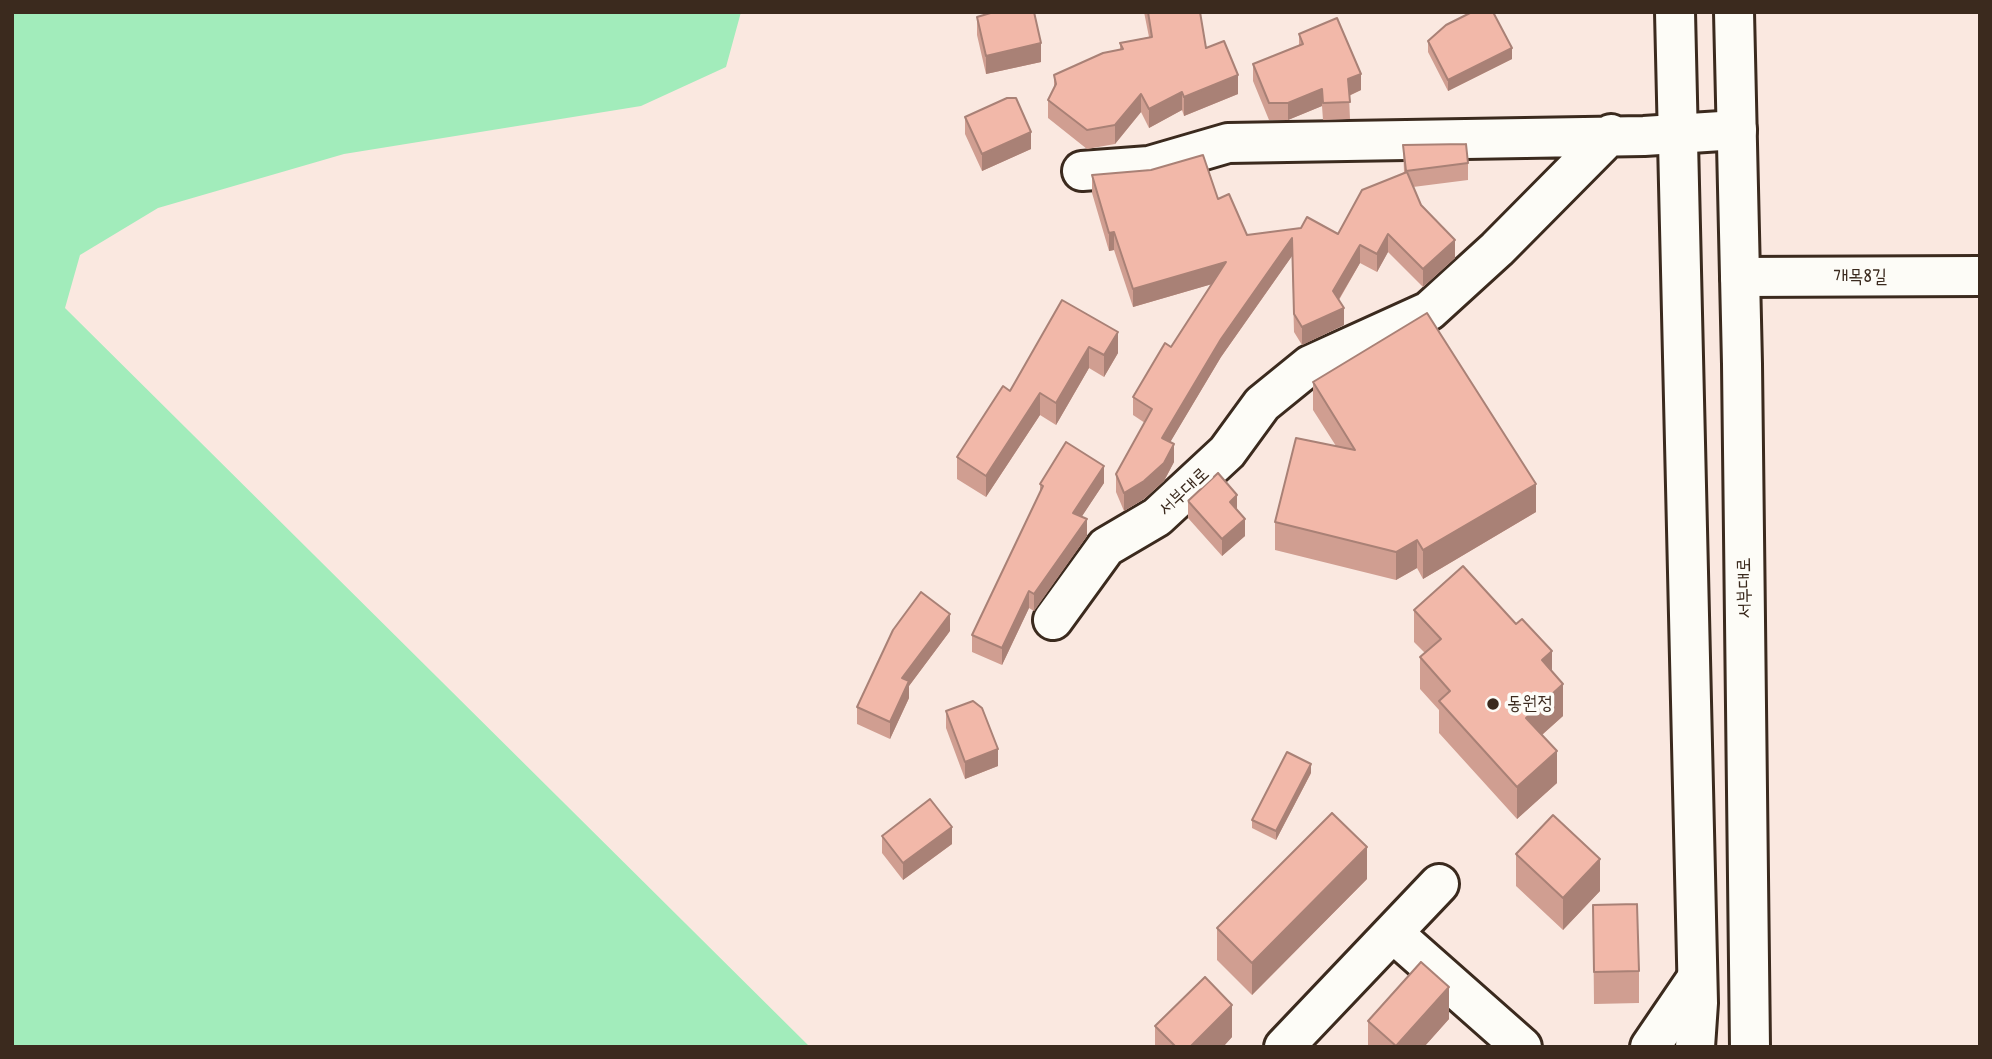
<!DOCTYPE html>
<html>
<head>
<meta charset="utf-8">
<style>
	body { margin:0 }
	#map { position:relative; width:1992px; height:1059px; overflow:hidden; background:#fae8e0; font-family:"Patrick Hand",sans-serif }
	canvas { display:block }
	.frame { position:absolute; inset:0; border:14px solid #3b2a1e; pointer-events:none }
</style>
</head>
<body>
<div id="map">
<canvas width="1992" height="1059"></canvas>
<div class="frame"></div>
</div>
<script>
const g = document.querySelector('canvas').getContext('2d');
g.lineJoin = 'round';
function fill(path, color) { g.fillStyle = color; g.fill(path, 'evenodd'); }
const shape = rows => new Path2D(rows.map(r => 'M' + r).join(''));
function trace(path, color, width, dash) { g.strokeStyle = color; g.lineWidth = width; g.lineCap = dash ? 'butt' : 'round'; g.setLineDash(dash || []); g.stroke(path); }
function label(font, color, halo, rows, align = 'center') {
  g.font = font + ' "Patrick Hand","Poor Story",sans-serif'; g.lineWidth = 7; g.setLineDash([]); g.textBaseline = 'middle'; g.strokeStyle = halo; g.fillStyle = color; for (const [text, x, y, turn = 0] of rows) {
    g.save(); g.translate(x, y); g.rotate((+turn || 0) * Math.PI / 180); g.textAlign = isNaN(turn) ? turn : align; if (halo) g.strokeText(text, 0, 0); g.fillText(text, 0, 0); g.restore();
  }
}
fill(shape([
	[12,12,741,12,726,67,641,106,344,154,158,208,80,255,65,308,810,1047,12,1047]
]), '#a2ecbb');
const minor = shape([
	[1082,171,1149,166,1228,143,1644,136,1737,130],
	[1740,277,1980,276],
	[1053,620,1106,547,1157,517,1227,452,1262,404,1310,365,1429,311,1497,249,1611,134],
	[1393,933,1522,1047],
	[1284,1047,1439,884],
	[1650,1047,1697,978]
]);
const major = shape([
	[1675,12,1698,1003,1695,1047],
	[1734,12,1742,364,1750,1047]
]);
trace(minor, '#3b2a1e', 44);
trace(major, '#3b2a1e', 44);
trace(minor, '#fdfcf7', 38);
trace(major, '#fdfcf7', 38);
fill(shape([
	[1144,12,1200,12,1206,48,1238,94,1184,116,1182,110,1149,128,1141,112,1115,144,1087,149,1048,118,1048,100,1054,88,1054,75,1120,49,1120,43,1149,37],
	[977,17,1041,62,986,74,977,35],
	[1299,34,1361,90,1349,96,1350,119,1323,120,1322,106,1288,120,1269,120,1253,81,1253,64,1299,46],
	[1428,41,1512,59,1448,91,1428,52],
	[965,117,1031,149,982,171,965,134],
	[1403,145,1468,163,1468,180,1413,187,1421,205,1455,258,1423,287,1388,252,1377,272,1360,263,1339,300,1344,325,1302,345,1294,332,1292,256,1221,357,1170,442,1174,462,1164,481,1144,499,1124,511,1116,492,1116,474,1145,423,1133,415,1133,397,1171,347,1212,284,1133,307,1114,250,1109,251,1092,193,1092,175,1218,199,1247,235,1338,234,1404,172],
	[1062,300,1118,353,1104,377,1089,368,1056,425,1040,415,986,497,957,479,957,457,1010,391],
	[1313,382,1536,512,1423,579,1417,568,1396,580,1275,550,1275,522,1336,446,1313,410],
	[1104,483,1081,517,1087,536,1034,611,1029,608,1002,665,972,652,972,635,1040,494,1040,484],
	[1188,501,1237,510,1245,536,1222,556,1188,518],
	[1414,610,1552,671,1563,716,1542,735,1557,783,1517,819,1439,733,1439,710,1420,689,1420,657,1425,653,1414,642],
	[950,631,909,686,909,698,890,739,857,724,857,707],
	[946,711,998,766,965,779,946,728],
	[1311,773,1276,840,1252,828,1252,820],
	[882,836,952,844,903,880,882,853],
	[1516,854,1600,891,1563,930,1516,886],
	[1367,879,1252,995,1217,960,1217,928],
	[1593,905,1639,971,1639,1003,1594,1004],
	[1449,1019,1424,1047,1368,1047,1368,1021],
	[1155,1026,1232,1037,1223,1047,1155,1047]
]), '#d09e91');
fill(shape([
	[1041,43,1041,62,986,74,986,56],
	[1512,48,1512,59,1448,91,1448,80],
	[1361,74,1361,90,1348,96,1348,79],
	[1238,75,1238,94,1184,116,1184,97],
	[1322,89,1322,106,1288,120,1288,103],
	[1182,92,1182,110,1149,128,1149,109],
	[1141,94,1141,112,1115,144,1115,125],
	[1031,132,1031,149,982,171,982,154],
	[1114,232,1114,250,1109,251,1109,233],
	[1388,234,1388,252,1377,272,1377,254],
	[1292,238,1292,256,1221,357,1162,456,1162,438,1221,339],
	[1455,240,1455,258,1423,287,1423,269],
	[1360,245,1360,263,1333,309,1333,291],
	[1226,262,1226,280,1133,307,1133,289],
	[1344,308,1344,325,1302,345,1302,327],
	[1118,332,1118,353,1104,377,1104,355],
	[1089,347,1089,368,1056,425,1056,403],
	[1040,393,1040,415,986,497,986,476],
	[1174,444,1174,462,1164,481,1144,499,1124,511,1124,493],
	[1104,466,1104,483,1073,530,1073,513],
	[1536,484,1536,512,1423,579,1423,550],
	[1237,495,1237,512,1230,502],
	[1087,519,1087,536,1034,611,1034,594],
	[1245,519,1245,536,1222,556,1222,539],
	[1417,540,1417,568,1396,580,1396,552],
	[1029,591,1029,608,1002,665,1002,648],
	[950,614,950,631,909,686,909,698,890,739,890,722,902,678],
	[1552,651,1552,683,1542,660],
	[1563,684,1563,716,1526,749,1526,718],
	[998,749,998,766,965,779,965,762],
	[1557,751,1557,783,1517,819,1517,787],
	[1311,764,1311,773,1276,840,1276,831],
	[952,827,952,844,903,880,903,863],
	[1367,847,1367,879,1252,995,1252,963],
	[1600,859,1600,891,1563,930,1563,898],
	[1449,987,1449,1019,1424,1047,1396,1047],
	[1232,1005,1232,1037,1223,1047,1190,1047]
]), '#a98176');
const building = shape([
	[994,12,1034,12,1041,43,986,56,977,17,994,12],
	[1148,12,1200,12,1206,48,1224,41,1238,75,1184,97,1182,92,1149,109,1141,94,1115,125,1087,130,1048,100,1056,84,1054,75,1103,53,1123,49,1120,43,1152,37,1148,12],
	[1472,12,1493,12,1512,48,1448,80,1428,41,1446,25,1472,12],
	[1337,18,1361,74,1348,79,1350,102,1323,103,1322,89,1288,103,1269,103,1253,64,1303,44,1299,34,1337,18],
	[1007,98,1016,98,1031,132,982,154,965,117,1007,98],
	[1466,144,1468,163,1406,171,1403,145,1466,144],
	[1203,155,1218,199,1229,194,1247,235,1301,228,1307,217,1338,234,1362,190,1407,172,1421,205,1455,240,1423,269,1388,234,1377,254,1360,245,1333,291,1344,308,1302,327,1294,314,1292,238,1221,339,1162,438,1174,444,1164,463,1144,481,1124,493,1116,474,1152,409,1133,397,1165,343,1171,347,1226,262,1133,289,1114,232,1109,233,1092,175,1151,170,1203,155],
	[1062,300,1118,332,1104,355,1089,347,1056,403,1040,393,986,476,957,457,1003,386,1010,391,1062,300],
	[1427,313,1536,484,1423,550,1417,540,1396,552,1275,522,1296,438,1355,450,1313,382,1427,313],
	[1066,442,1104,466,1073,513,1087,519,1034,594,1029,591,1002,648,972,635,1043,486,1040,484,1066,442],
	[1218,473,1237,495,1230,502,1245,519,1222,539,1188,501,1218,473],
	[1463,566,1516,624,1522,619,1552,651,1542,660,1563,684,1526,718,1557,751,1517,787,1439,701,1450,691,1420,657,1441,639,1414,610,1463,566],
	[921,592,950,614,902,678,909,681,890,722,857,707,893,630,921,592],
	[973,701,982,708,998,749,965,762,946,711,973,701],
	[1287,752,1311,764,1276,831,1252,820,1287,752],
	[930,799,952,827,903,863,882,836,930,799],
	[1332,813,1367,847,1252,963,1217,928,1332,813],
	[1553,815,1600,859,1563,898,1516,854,1553,815],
	[1637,904,1639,971,1594,972,1593,905,1637,904],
	[1421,962,1449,987,1396,1046,1368,1021,1421,962],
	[1205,977,1232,1005,1190,1047,1176,1047,1155,1026,1205,977]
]);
fill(building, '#f2b8a9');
trace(building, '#a98176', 2);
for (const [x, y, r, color] of [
	[1493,704,7,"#3b2a1e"]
]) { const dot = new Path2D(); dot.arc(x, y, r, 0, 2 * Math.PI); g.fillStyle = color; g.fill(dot); trace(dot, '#fdfcf7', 2.5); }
label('19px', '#3b2a1e', '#fdfcf7', [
	["개목8길",1860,277],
	["서부대로",1184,492,-43],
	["서부대로",1745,588,-91]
]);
label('19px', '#3b2a1e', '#fdfcf7', [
	["동원정",1507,704]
], 'left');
</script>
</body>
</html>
